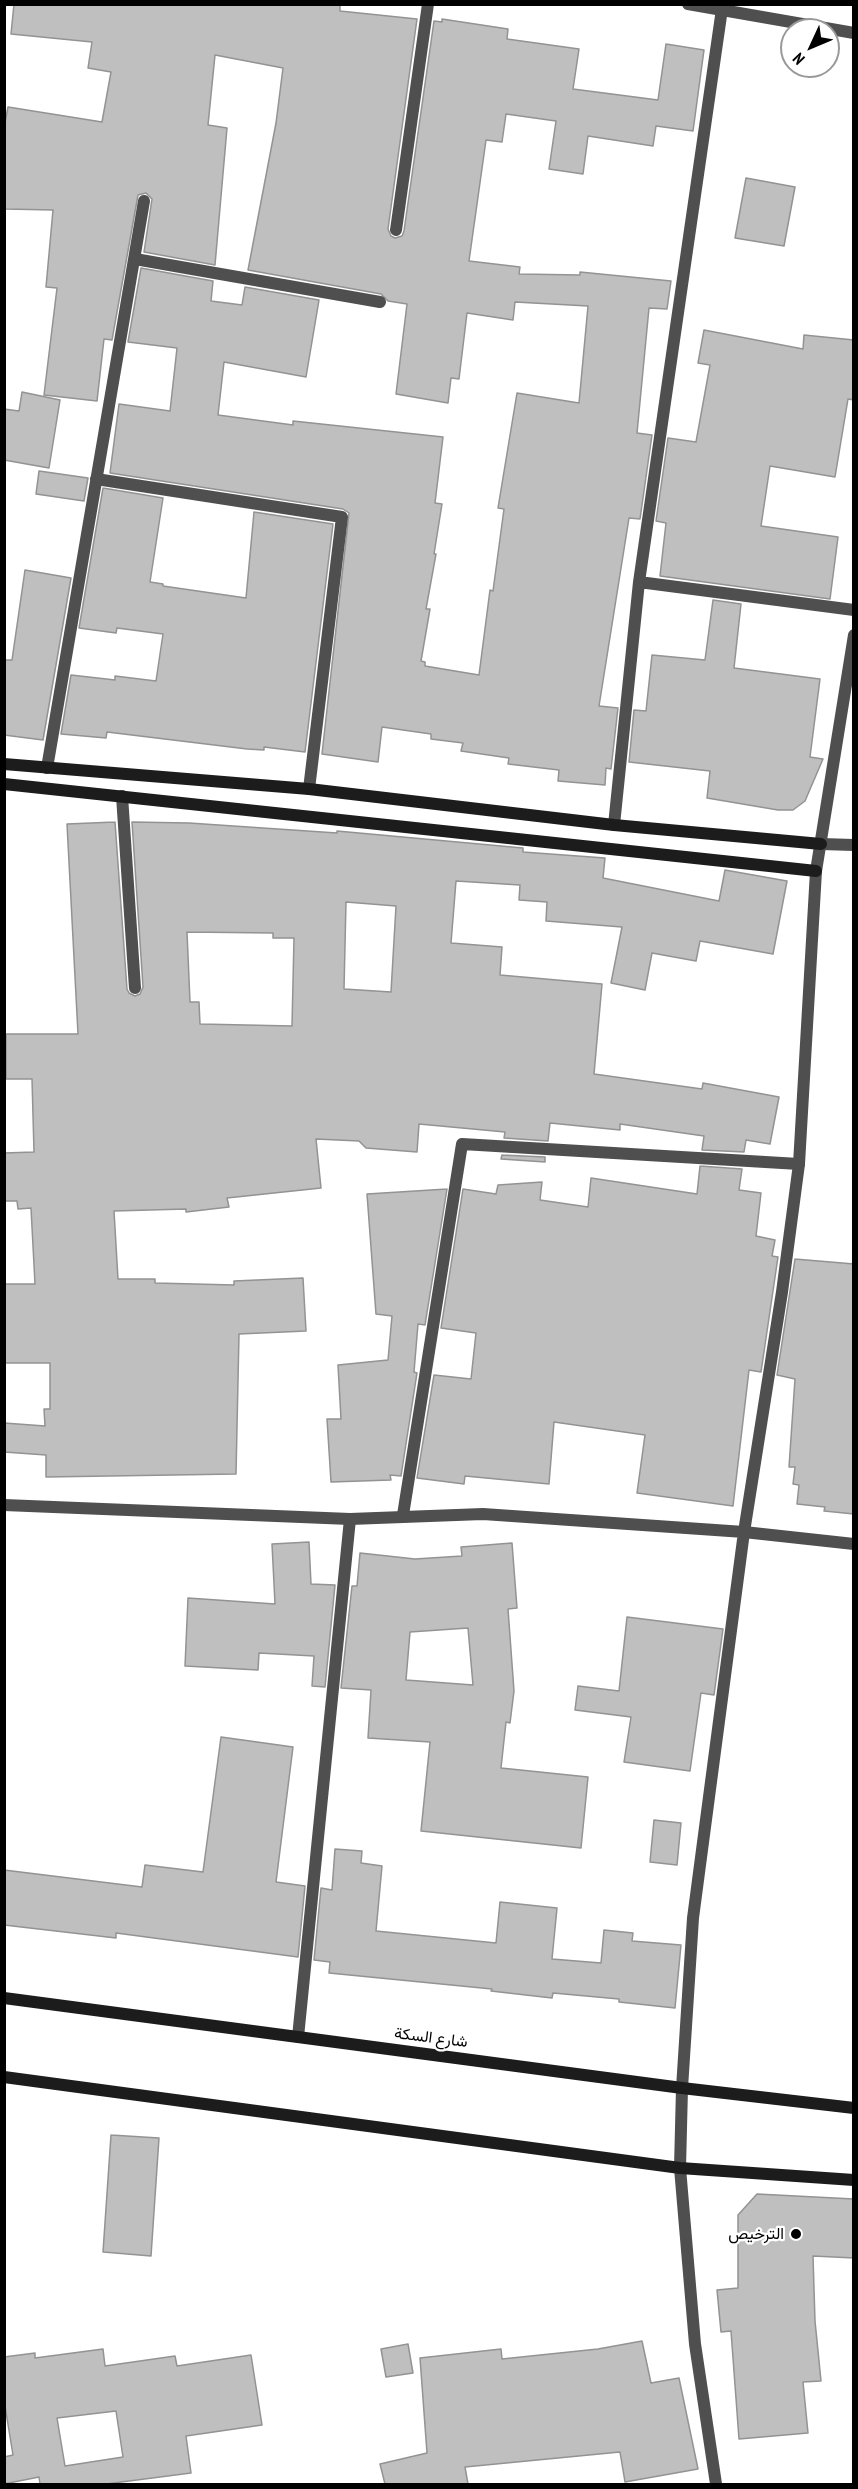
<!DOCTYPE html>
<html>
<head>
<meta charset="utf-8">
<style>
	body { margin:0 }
	#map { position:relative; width:858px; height:2489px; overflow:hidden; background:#fff; font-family:"PT Sans Narrow",sans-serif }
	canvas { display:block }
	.frame { position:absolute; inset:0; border:6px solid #000; pointer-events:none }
	.north { position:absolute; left:780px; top:18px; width:60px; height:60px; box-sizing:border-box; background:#fff; border:2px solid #999; border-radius:50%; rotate:226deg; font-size:16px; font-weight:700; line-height:24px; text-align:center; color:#000 }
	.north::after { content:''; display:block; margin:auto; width:21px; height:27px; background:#000; clip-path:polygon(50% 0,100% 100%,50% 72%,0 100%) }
</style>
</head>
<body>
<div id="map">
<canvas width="858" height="2489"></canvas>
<div class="frame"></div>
<div class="north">N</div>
</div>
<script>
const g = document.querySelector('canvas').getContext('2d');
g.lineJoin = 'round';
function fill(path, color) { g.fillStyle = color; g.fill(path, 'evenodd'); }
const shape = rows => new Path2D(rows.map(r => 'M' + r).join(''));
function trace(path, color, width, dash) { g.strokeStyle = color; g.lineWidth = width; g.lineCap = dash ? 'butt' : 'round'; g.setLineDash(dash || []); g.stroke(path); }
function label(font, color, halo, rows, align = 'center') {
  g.font = font + ' "PT Sans Narrow",Vazirmatn,sans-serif'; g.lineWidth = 4.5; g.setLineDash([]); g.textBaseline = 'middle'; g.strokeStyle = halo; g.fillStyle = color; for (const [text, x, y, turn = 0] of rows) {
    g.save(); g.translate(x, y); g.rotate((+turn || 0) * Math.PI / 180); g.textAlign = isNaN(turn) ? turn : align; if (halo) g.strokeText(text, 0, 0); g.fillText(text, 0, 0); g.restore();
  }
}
const building = shape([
	[14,4,340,4,340,11,417,19,388,229,391,236,395,238,402,236,404,231,434,21,442,22,442,19,508,29,507,39,579,49,573,89,658,100,666,44,704,50,693,131,656,126,653,146,588,136,583,174,549,169,556,121,506,114,502,142,486,140,469,261,520,267,519,274,580,275,580,272,671,281,667,309,649,308,637,433,652,435,640,519,629,518,599,706,618,708,611,769,606,768,605,785,558,781,559,770,508,764,509,758,461,751,463,743,431,739,431,734,382,727,378,762,322,754,349,513,343,509,110,473,119,404,170,411,177,348,128,342,141,268,213,281,211,301,242,305,245,287,319,300,306,377,224,362,218,415,293,425,293,421,443,437,435,503,442,504,434,554,436,554,426,609,430,609,421,661,425,662,425,666,479,675,490,590,493,591,504,509,498,508,517,393,579,403,588,306,515,302,513,320,467,313,459,379,451,378,448,403,396,394,407,304,388,301,381,294,248,270,276,123,283,68,215,55,208,125,227,128,215,265,144,252,152,199,146,193,138,195,112,340,104,339,97,401,44,395,57,288,46,287,53,210,5,209,4,128,8,107,102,122,111,72,88,68,92,42,11,34,14,4],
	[746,178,795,187,784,246,735,238,746,178],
	[704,330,803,349,804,335,854,340,854,400,848,399,835,477,770,466,761,526,838,537,830,599,660,576,666,523,656,521,668,438,696,442,710,365,698,363,704,330],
	[22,392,60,400,49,468,4,460,4,409,19,411,22,392],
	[39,471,88,478,84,501,36,494,39,471],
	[103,488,163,498,150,582,163,584,163,586,246,598,254,512,333,524,305,752,264,747,264,750,247,749,107,732,106,738,61,734,71,675,115,680,115,676,156,681,163,634,117,628,116,633,79,628,103,488],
	[25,570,71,578,43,740,4,735,4,660,12,660,25,570],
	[713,600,741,604,734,668,820,679,810,757,823,759,805,801,793,810,778,810,707,798,710,771,629,762,634,710,646,711,652,655,705,660,713,600],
	[115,822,127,989,129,993,135,996,140,994,143,987,132,822,189,823,337,833,337,831,523,848,523,852,605,858,603,878,719,901,725,870,787,881,773,954,700,941,696,961,652,953,645,990,611,983,622,927,546,921,547,902,519,900,520,885,456,881,451,943,502,947,500,975,602,984,594,1074,702,1089,703,1083,779,1097,770,1144,746,1140,744,1152,702,1150,704,1136,620,1124,620,1130,550,1123,548,1141,504,1138,505,1132,419,1124,417,1152,366,1148,359,1141,316,1139,321,1188,227,1198,229,1207,186,1212,186,1209,114,1211,118,1279,155,1279,155,1283,234,1285,234,1281,303,1278,306,1331,239,1334,236,1474,46,1477,46,1455,4,1452,4,1423,45,1426,44,1409,50,1409,50,1363,4,1363,4,1284,35,1284,31,1208,18,1209,17,1201,4,1201,4,1153,34,1152,32,1079,6,1079,6,1034,78,1034,67,824,115,822],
	[346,902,396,906,391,992,344,989,346,902],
	[187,932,273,933,273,938,294,938,292,1026,200,1024,199,1002,190,1002,187,932],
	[502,1155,545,1157,545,1162,501,1159,502,1155],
	[700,1166,742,1169,739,1190,761,1193,756,1236,775,1240,772,1256,778,1257,761,1372,749,1370,733,1506,637,1493,645,1435,554,1422,549,1484,465,1476,464,1484,417,1478,434,1375,471,1379,476,1333,441,1328,463,1189,496,1194,498,1185,542,1182,540,1200,588,1207,591,1178,697,1194,700,1166],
	[447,1189,425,1325,418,1324,414,1372,417,1373,401,1476,390,1475,391,1480,331,1482,327,1419,341,1419,338,1365,388,1360,392,1316,376,1314,367,1194,447,1189],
	[795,1259,854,1264,854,1514,824,1511,825,1507,797,1504,799,1485,793,1484,795,1467,789,1467,795,1379,777,1375,795,1259],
	[309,1542,311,1584,335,1585,325,1687,312,1686,314,1656,259,1653,258,1670,185,1666,188,1598,275,1604,272,1544,309,1542],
	[512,1543,517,1608,508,1609,514,1691,510,1723,506,1722,501,1768,588,1777,581,1848,421,1831,430,1742,368,1738,371,1690,341,1688,352,1586,357,1586,360,1553,415,1559,462,1556,461,1547,512,1543],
	[468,1628,473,1685,406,1680,410,1632,468,1628],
	[627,1617,723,1629,714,1695,701,1693,690,1771,624,1762,631,1717,575,1710,578,1686,619,1691,627,1617],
	[221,1737,293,1747,276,1882,305,1886,298,1957,116,1933,116,1938,4,1925,4,1870,142,1887,145,1865,203,1872,221,1737],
	[654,1820,681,1823,677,1865,650,1862,654,1820],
	[335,1849,362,1851,361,1863,382,1866,376,1931,496,1943,500,1902,557,1908,552,1959,601,1963,604,1930,633,1933,632,1941,681,1945,675,2008,619,2002,619,1999,553,1993,552,1998,491,1991,492,1989,329,1973,330,1962,314,1960,321,1888,332,1890,335,1849],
	[111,2135,159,2138,151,2256,103,2252,111,2135],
	[757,2194,854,2199,854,2258,813,2256,815,2321,821,2381,803,2382,808,2433,739,2439,731,2331,721,2332,717,2290,738,2288,738,2215,757,2194],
	[642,2341,651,2383,679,2378,698,2469,625,2482,620,2452,465,2467,468,2484,385,2484,380,2464,427,2453,420,2358,501,2349,502,2359,598,2349,642,2341],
	[408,2344,413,2373,386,2377,381,2349,408,2344],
	[103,2349,105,2366,175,2356,177,2366,251,2355,262,2425,186,2436,191,2473,106,2484,40,2484,39,2477,4,2484,4,2457,13,2455,4,2400,4,2357,35,2353,35,2358,103,2349],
	[116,2411,123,2457,65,2466,57,2418,116,2411]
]);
fill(building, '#bfbfbf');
trace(building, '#939393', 1.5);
trace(shape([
	[722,9,639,582,854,610],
	[135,259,380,302],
	[614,825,639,582],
	[821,844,854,845],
	[403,1515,462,1144,799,1164],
	[298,2037,350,1519]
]), '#4f4f4f', 12);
trace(shape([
	[688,4,854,33],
	[396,230,428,4],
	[96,479,342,517,309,789],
	[47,768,144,201],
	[122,796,135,988],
	[4,1505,350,1519,483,1514,744,1532,854,1544],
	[716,2484,695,2344,680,2168,682,2088,693,1918,744,1532,782,1292,799,1164,816,871,854,635]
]), '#4f4f4f', 12);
trace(shape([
	[4,764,309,789,614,825,821,844],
	[4,784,816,871],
	[4,1998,682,2088,854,2108],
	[4,2077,680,2168,854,2180]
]), '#1c1c1c', 12);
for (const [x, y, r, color] of [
	[796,2234,6,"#000"]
]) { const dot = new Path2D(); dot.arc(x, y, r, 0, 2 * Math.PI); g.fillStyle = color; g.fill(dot); trace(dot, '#fff', 2); }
label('16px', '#000', '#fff', [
	["شارع السكة",431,2038,7]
]);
label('16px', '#000', '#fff', [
	["الترخيص",784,2234]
], 'right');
</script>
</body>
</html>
